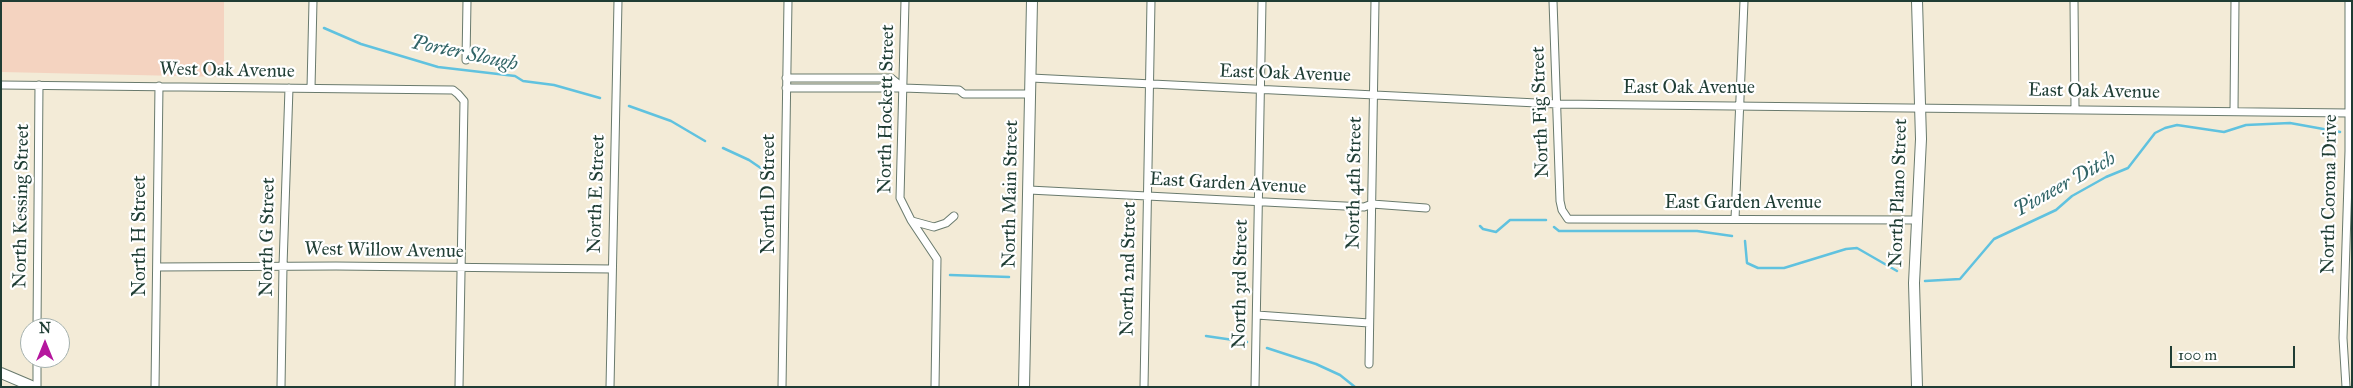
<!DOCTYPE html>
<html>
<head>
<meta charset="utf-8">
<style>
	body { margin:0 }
	#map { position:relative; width:2353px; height:388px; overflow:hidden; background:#f3ebd7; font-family:"IM FELL Great Primer",serif }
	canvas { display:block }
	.frame { position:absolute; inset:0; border:2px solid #1f3d34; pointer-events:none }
	.north { position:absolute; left:20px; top:318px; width:50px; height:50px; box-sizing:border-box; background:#fff; border:1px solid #a5b1ae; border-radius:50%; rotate:0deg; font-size:14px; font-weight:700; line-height:20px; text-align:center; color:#1f3d34 }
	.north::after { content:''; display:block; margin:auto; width:18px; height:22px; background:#b5179e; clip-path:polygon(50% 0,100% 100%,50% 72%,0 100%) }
	.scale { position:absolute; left:2170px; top:346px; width:125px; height:22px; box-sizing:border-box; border:2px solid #1f3d34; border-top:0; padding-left:6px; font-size:15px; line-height:18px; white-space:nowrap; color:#1f3d34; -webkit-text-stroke:4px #fff; paint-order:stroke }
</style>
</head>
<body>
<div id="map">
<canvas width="2353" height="388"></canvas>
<div class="frame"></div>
<div class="north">N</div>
<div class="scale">100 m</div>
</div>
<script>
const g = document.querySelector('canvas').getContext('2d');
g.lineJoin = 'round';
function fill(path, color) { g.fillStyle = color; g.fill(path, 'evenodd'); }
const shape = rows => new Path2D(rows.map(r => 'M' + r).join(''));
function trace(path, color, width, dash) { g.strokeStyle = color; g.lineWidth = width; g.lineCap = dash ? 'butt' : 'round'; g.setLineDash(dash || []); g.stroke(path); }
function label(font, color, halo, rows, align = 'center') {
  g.font = font + ' "IM FELL Great Primer",serif'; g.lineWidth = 4.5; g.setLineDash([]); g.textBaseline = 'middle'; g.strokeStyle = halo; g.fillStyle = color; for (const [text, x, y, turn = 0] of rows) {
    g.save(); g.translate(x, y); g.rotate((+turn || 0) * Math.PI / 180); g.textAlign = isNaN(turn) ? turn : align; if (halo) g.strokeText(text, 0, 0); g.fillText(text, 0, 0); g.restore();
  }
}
fill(shape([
	[1,1,224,1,224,77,1,72]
]), '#f4d3c0');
trace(shape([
	[324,28,361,44,438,67,515,76,523,81,554,85,600,98],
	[629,106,671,121,705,141],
	[723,148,749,160,768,173],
	[1480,226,1483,229,1496,232,1510,220,1546,220],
	[1554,227,1559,231,1697,231,1732,236],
	[1745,241,1747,263,1758,268,1784,268,1846,249,1857,248,1897,271],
	[950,275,1009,277],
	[1925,281,1960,279,1994,239,2056,210,2072,196,2106,177,2128,168,2155,133,2165,128,2177,125,2224,132,2246,125,2290,123,2340,132],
	[1206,336,1247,342],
	[1267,348,1316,364,1340,375,1355,387]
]), '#60c2df', 2.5);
const minor = shape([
	[905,1,900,198,911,220,937,259,935,387],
	[1553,1,1560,201,1562,210,1568,219,1917,220],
	[2074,1,2075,108],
	[466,60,467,1],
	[786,78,891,78,903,88],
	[1031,78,1557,104,2348,113],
	[1,85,453,90,458,94,464,101,459,387],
	[311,88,313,1],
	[786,88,903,88,959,90,964,94,1030,94],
	[2234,111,2235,1],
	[1029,190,1364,207,1372,204,1426,208],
	[1735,219,1744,1],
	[912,221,934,227,946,223,954,216],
	[157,267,336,266,612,269],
	[1257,315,1369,323],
	[37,328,39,85],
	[1369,364,1375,1],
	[37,387,37,358],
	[155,387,159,86],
	[281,387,283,266,289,88],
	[610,387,618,1],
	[782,387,788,1],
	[1144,387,1151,1],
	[1255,387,1262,1],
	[2346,387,2343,338,2349,151,2349,1]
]);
const secondary = shape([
	[1,373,34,387],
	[1024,387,1032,1],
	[1917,387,1914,283,1921,139,1917,1]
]);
trace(minor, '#697a6d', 9);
trace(secondary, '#697a6d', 12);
trace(minor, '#fff', 7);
trace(secondary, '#fff', 10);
label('19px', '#1f3d34', '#fff', [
	["West Oak Avenue",227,71,1],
	["East Oak Avenue",1285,74,2],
	["East Oak Avenue",1689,88],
	["East Oak Avenue",2094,92,1],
	["North Hockett Street",887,109,-89],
	["North Fig Street",1541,112,-92],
	["North 4th Street",1355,183,-89],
	["East Garden Avenue",1228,184,3],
	["North Plano Street",1899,193,-88],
	["North E Street",597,194,-88],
	["North D Street",769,194,-90],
	["North Main Street",1011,194,-89],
	["North Corona Drive",2330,194,-89],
	["East Garden Avenue",1743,203],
	["North Kessing Street",22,206,-89],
	["North H Street",140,236,-90],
	["North G Street",268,237,-89],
	["West Willow Avenue",384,251,1],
	["North 2nd Street",1129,269,-89],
	["North 3rd Street",1241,284,-89]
]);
label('italic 20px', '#326567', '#fff', [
	["Porter Slough",464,54,12],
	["Pioneer Ditch",2065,185,-29]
]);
</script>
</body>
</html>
